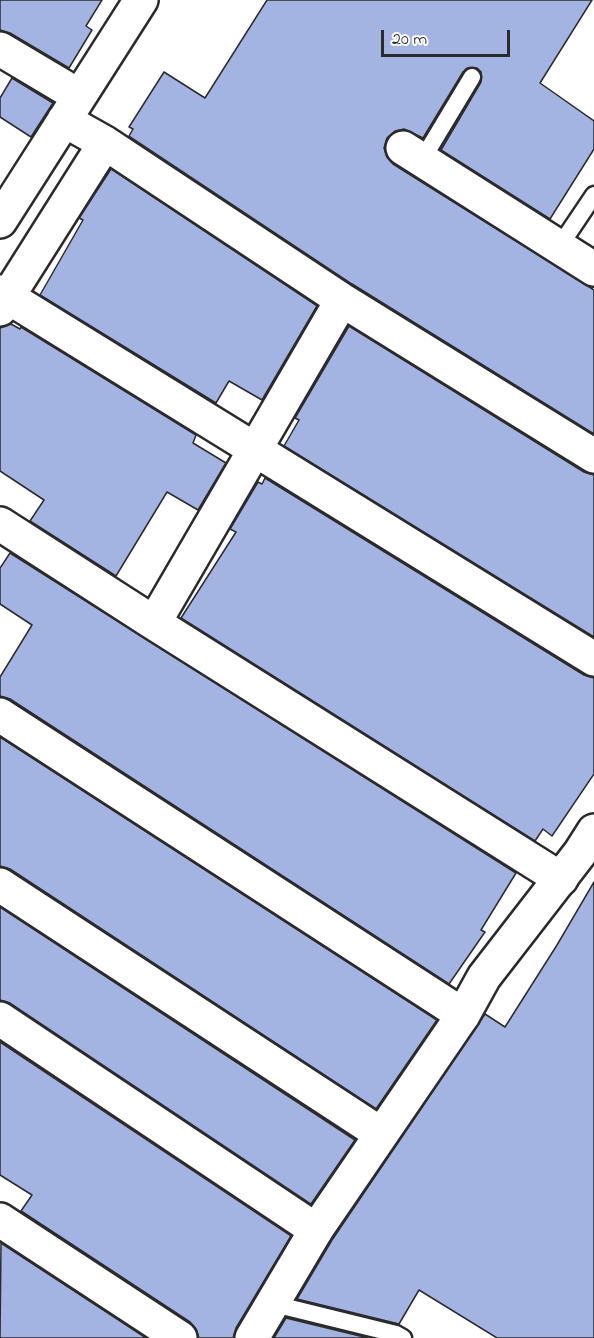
<!DOCTYPE html>
<html>
<head>
<meta charset="utf-8">
<style>
	body { margin:0 }
	#map { position:relative; width:594px; height:1338px; overflow:hidden; background:#fff; font-family:"Indie Flower",sans-serif }
	canvas { display:block }
	.scale { position:absolute; left:381px; top:30px; width:129px; height:27px; box-sizing:border-box; border:3px solid #2b2b2b; border-top:0; padding-left:8px; font-size:18px; line-height:21px; white-space:nowrap; color:#2b2b2b; -webkit-text-stroke:4px #fff; paint-order:stroke }
</style>
</head>
<body>
<div id="map">
<canvas width="594" height="1338"></canvas>
<div class="scale">20 m</div>
</div>
<script>
const g = document.querySelector('canvas').getContext('2d');
g.lineJoin = 'round';
function fill(path, color) { g.fillStyle = color; g.fill(path, 'evenodd'); }
const shape = rows => new Path2D(rows.map(r => 'M' + r).join(''));
function trace(path, color, width, dash) { g.strokeStyle = color; g.lineWidth = width; g.lineCap = dash ? 'butt' : 'round'; g.setLineDash(dash || []); g.stroke(path); }
const building = shape([
	[0,0,102,0,86,26,92,30,69,68,10,33,0,30,0,0],
	[267,0,592,0,540,83,594,121,594,149,550,219,441,150,481,82,481,72,477,68,467,68,463,72,423,138,404,129,395,131,387,138,384,148,387,157,393,164,594,290,594,434,352,284,129,136,133,129,129,127,164,72,205,98,267,0],
	[12,78,53,103,31,137,0,117,0,98,12,78],
	[111,169,317,306,262,400,229,381,216,403,40,295,83,220,79,218,111,169],
	[11,324,20,329,21,327,196,435,193,443,226,463,198,510,167,492,116,576,30,521,44,500,0,471,0,328,11,324],
	[349,326,584,472,594,475,594,637,284,446,299,420,295,418,349,326],
	[265,478,584,675,594,678,594,774,552,836,543,829,535,841,181,618,236,532,230,529,258,482,262,484,265,478],
	[10,553,516,873,481,930,485,932,449,984,10,699,0,696,0,677,32,625,0,604,0,568,10,553],
	[0,737,437,1020,376,1109,10,869,0,866,0,737],
	[594,882,594,1338,497,1338,419,1290,399,1324,297,1299,332,1240,485,1014,505,1027,557,945,594,882],
	[0,907,355,1140,311,1204,10,1003,0,1000,0,907],
	[0,1042,291,1236,236,1328,233,1338,199,1338,196,1329,190,1322,21,1211,32,1195,0,1175,0,1042],
	[1,1243,146,1338,0,1338,1,1243],
	[286,1318,368,1338,274,1338,286,1318]
]);
fill(building, '#a3b3e2');
trace(building, '#2b2b2b', 1.5);
const lane = shape([
	[422,160,472,77],
	[559,247,594,195],
	[274,1304,396,1334,403,1338]
]);
const street = shape([
	[0,49,79,96],
	[64,120,105,143,342,300,594,456],
	[403,148,594,269],
	[0,221,141,0],
	[0,292,594,659],
	[0,309,105,143],
	[0,524,154,623,561,879],
	[154,623,342,300],
	[0,715,463,1015],
	[0,885,381,1134],
	[0,1019,316,1230],
	[0,1220,180,1338]
]);
const secondary = shape([
	[252,1338,316,1230,463,1015,484,977,580,853,594,831]
]);
trace(lane, '#2b2b2b', 21);
trace(street, '#2b2b2b', 38);
trace(secondary, '#2b2b2b', 38);
trace(lane, '#fff', 16);
trace(street, '#fff', 33);
trace(secondary, '#fff', 33);
</script>
</body>
</html>
